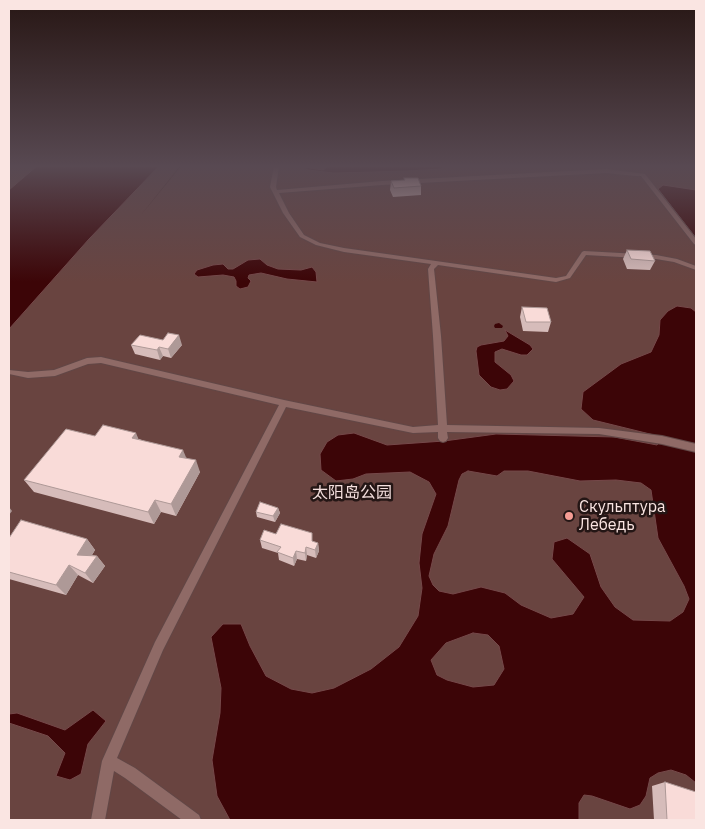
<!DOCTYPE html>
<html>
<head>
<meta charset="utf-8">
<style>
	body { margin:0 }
	#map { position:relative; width:705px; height:829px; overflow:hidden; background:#482926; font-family:"IBM Plex Sans",sans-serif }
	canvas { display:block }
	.frame { position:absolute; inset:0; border:10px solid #fae5e2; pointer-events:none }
</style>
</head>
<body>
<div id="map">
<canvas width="705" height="829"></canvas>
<div class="frame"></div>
</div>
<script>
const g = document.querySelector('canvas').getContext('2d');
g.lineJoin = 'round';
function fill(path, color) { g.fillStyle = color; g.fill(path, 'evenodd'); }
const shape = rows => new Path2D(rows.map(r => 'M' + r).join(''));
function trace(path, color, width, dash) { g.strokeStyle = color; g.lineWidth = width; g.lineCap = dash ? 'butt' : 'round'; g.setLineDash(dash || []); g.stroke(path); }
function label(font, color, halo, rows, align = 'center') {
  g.font = font + ' "IBM Plex Sans","Noto Sans SC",sans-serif'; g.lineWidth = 5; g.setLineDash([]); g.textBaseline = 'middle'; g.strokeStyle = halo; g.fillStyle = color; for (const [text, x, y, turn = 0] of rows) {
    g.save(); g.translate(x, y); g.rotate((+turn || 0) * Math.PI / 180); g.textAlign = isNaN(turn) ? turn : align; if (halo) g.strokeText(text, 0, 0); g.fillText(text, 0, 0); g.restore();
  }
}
fill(shape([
	[9,166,37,166,9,190],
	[159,166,180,166,141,215,181,166,696,166,696,820,9,820,9,329,89,239]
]), '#694440');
const water = shape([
	[37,166,159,166,89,239,9,329,9,190,37,166],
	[299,166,323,170,328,166,447,166,441,169,407,171,334,173,308,170,299,166],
	[663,185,696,190,696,238,658,189,663,185],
	[260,259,267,265,278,269,301,270,312,267,316,272,317,282,287,279,261,273,249,275,248,278,251,281,248,287,240,289,236,286,236,281,234,277,223,275,198,277,194,274,197,270,213,265,223,264,228,269,233,269,248,260,260,259],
	[677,306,691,308,696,312,696,444,692,443,689,446,696,453,696,783,686,775,671,770,658,773,650,778,646,796,640,805,630,809,592,796,584,795,579,803,579,820,230,820,217,796,212,760,220,713,221,688,211,637,223,624,241,624,250,646,266,676,291,689,312,693,334,688,371,669,399,647,418,616,422,588,419,563,422,534,436,494,429,482,410,472,366,474,353,479,336,481,321,470,320,454,327,442,338,435,354,433,387,445,444,441,496,434,614,437,657,445,661,440,654,435,593,420,581,409,583,392,621,364,651,352,659,335,660,320,668,311,677,306],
	[468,471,497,476,504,471,528,471,580,481,616,480,641,483,651,490,658,538,684,586,689,599,683,612,670,621,633,620,615,607,601,587,590,554,567,538,554,542,552,559,584,597,573,614,551,618,521,605,505,593,481,587,453,594,439,591,433,585,429,576,434,554,448,526,459,480,462,474,468,471],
	[473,633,488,635,499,646,504,669,494,685,473,687,447,680,437,675,431,660,446,643,473,633],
	[505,330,530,345,533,349,527,355,521,355,502,349,495,352,495,362,511,375,514,381,507,389,500,390,491,387,479,375,476,351,477,347,481,345,504,341,508,336,505,330],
	[93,710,106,721,88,744,81,774,70,780,56,776,65,753,48,736,9,723,9,714,17,713,65,730,93,710]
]);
fill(water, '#3c0507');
trace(water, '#754849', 1);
fill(shape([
	[499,323,503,326,502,328,495,328,494,326,495,324,499,323]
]), '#3c0507');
const street = shape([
	[274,166,279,166,276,187,277,190,382,181,606,169,645,174,696,239,696,245,694,244,641,176,636,176,606,173,382,185,279,193,289,213,304,235,320,243,344,248,556,278,566,276,582,252,584,251,656,255,677,259,696,266,696,270,674,262,656,259,586,255,570,278,556,282,438,265,434,269,441,336,447,425,599,428,662,436,696,444,696,452,662,444,599,434,447,432,448,438,446,441,443,442,440,441,438,438,438,432,413,433,286,407,163,650,117,758,135,768,199,815,201,820,182,820,125,778,114,771,105,820,91,820,102,761,155,642,279,405,101,363,88,364,55,376,28,378,9,374,9,370,28,372,54,370,87,358,101,357,284,400,413,427,438,425,433,336,428,269,431,264,344,252,316,245,300,237,283,213,270,187,274,166]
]);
trace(street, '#624746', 2);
fill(street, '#8f6a66');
fill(shape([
	[404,178,421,186,421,195,393,197,390,190,391,181,404,180],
	[627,250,655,261,650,270,627,269,623,259],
	[522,307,551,322,548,332,523,331,520,317],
	[131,345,182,345,171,358,163,356,160,360,135,354],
	[139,439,187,458,200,472,176,516,161,512,154,524,34,492,24,480],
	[278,508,280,513,275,522,257,517,256,512],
	[276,534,318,543,319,551,316,558,307,555,306,561,297,559,294,566,279,560,278,553,262,548,260,540],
	[9,538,87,539,95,550,92,555,97,556,105,566,93,583,78,575,66,595,9,579],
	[665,782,696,820,654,820,652,786]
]), '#d6bcba');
fill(shape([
	[179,335,182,345,171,358,168,349],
	[159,347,163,356,160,360,157,350],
	[136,433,141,445,132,438],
	[183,450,188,462,179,457],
	[196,460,200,472,176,516,171,504],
	[155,500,161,512,154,524,148,512],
	[9,507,12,511,9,515],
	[278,508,280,513,275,522,273,516],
	[87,539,95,550,85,566,77,555],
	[318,543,319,551,316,558,315,550],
	[306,547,307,555,306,561,305,553],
	[296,551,297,559,294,566,293,558],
	[97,556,105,566,93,583,85,573],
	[69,565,78,575,66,595,56,585]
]), '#ae9997');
const building = shape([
	[404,178,418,178,421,186,394,188,391,181,405,180,404,178],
	[627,250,650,251,655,261,631,259,627,250],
	[522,307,547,308,551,322,526,322,522,307],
	[168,333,179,335,168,349,159,347,157,350,131,345,140,335,163,340,168,333],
	[103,425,136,433,132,438,183,450,179,457,196,460,171,504,155,500,148,512,24,480,66,429,95,436,103,425],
	[260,502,278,508,273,516,256,512,260,502],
	[21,520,87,539,77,555,97,556,85,573,69,565,56,585,9,572,9,538,21,520],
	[281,524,312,533,312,541,318,543,315,550,306,547,305,553,296,551,293,558,277,552,281,547,260,540,264,530,276,534,281,524],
	[665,782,696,792,696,820,667,820,665,782]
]);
fill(building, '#f9dbd8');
trace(building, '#ae9997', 1);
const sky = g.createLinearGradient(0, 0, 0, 282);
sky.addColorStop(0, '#281715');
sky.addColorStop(0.59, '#584952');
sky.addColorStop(1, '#58495200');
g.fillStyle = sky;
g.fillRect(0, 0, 705, 282);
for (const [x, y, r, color] of [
	[569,516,5,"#f59c94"]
]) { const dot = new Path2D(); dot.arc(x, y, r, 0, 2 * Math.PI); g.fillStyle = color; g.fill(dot); trace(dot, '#241615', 2); }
label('16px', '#f4dfdd', '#241615', [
	["太阳岛公园",352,493]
]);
label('16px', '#fae5e2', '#241615', [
	["Скульптура",579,507],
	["Лебедь",579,525]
], 'left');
</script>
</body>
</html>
